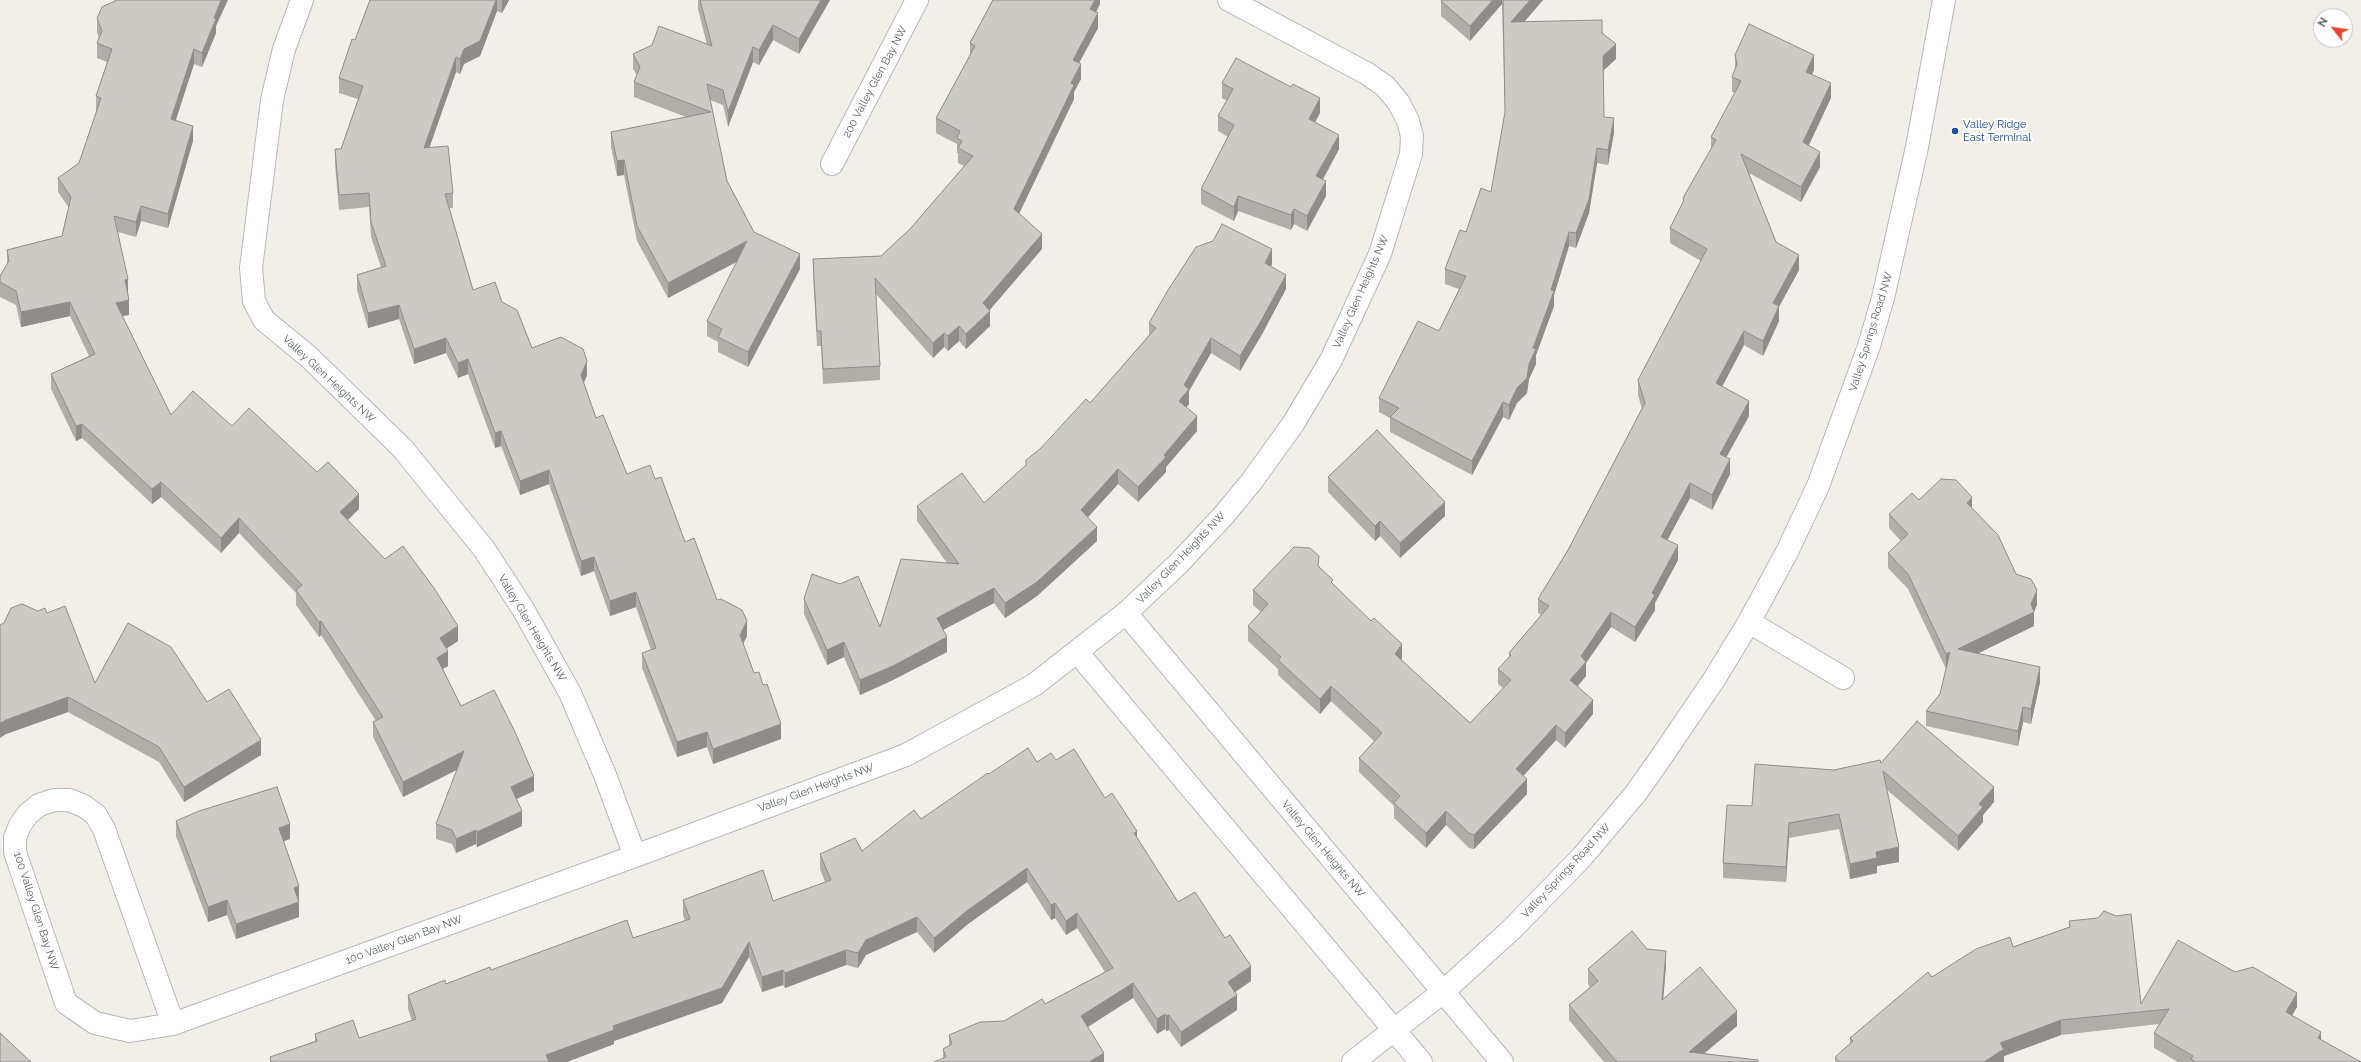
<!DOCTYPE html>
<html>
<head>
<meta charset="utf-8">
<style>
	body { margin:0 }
	#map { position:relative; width:2361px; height:1062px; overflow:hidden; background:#f1efe8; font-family:Raleway,sans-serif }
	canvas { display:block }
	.north { position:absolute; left:2313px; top:8px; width:40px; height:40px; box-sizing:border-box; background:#fff; border:1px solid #bfc1c3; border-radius:50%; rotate:300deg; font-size:11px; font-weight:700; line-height:16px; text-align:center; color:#5f6368 }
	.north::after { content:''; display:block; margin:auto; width:14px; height:18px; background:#ea4335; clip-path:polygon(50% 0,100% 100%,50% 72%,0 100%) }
</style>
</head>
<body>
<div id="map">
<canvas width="2361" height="1062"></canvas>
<div class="north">N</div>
</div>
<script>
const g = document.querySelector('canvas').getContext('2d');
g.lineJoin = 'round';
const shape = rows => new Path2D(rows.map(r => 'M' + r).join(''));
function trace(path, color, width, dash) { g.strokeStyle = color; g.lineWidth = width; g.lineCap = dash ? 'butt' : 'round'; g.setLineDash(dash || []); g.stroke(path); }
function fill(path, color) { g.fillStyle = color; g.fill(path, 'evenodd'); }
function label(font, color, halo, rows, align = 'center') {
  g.font = font + ' Raleway,sans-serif'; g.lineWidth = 4; g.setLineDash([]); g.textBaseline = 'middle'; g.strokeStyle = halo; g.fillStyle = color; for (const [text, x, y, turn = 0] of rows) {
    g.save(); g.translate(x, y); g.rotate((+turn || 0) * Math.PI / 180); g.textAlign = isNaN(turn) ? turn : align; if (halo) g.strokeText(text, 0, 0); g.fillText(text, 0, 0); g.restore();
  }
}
const minor = shape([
	[302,0,284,49,272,100,251,268,254,301,264,320,309,357,403,449,484,549,523,609,570,693,605,775,635,856,906,755,1034,685,1126,613,1178,564,1224,515,1252,481,1293,424,1331,360,1380,254,1411,154,1412,136,1408,121,1399,103,1385,86,1366,73,1229,0],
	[832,164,917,0],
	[1126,613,1502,1062],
	[1749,622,1843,678],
	[1078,653,1421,1062],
	[173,1024,104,829,96,815,84,806,69,800,54,800,39,805,28,814,20,825,15,838,15,852,66,1003,95,1023,130,1031,173,1024,635,856],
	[1353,1062,1443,992,1512,929,1582,857,1636,793,1662,756,1715,678,1749,622,1787,552,1818,486,1869,346,1883,298,1917,147,1944,0]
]);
trace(minor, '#b5b8bc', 24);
trace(minor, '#fff', 22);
fill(shape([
	[370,0,509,0,502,13,497,11,480,56,464,64,460,74,456,72,429,147,453,193,453,208,449,208,473,290,502,302,532,348,587,375,584,383,596,418,627,474,655,479,685,542,717,600,747,636,743,644,754,673,781,739,713,764,707,747,677,757,642,668,642,653,651,650,636,607,610,616,594,571,581,576,549,484,520,495,501,446,495,448,468,374,458,378,446,353,414,364,399,319,368,328,357,290,357,275,381,267,371,237,369,207,339,210,335,164,335,149,341,149,358,99,339,93,339,78,355,40],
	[698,0,830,0,799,54,773,40,759,65,753,62,728,127,723,105,710,100,727,181,754,232,800,269,748,367,718,352,718,342,707,336,707,321,737,262,668,298,637,241,624,175,617,176,611,147,611,132,686,117,634,97,634,82,637,75,633,69,633,54,707,45,698,9],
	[992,0,1100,0,1100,4,1096,12,1098,28,1079,63,1081,79,1074,92,1074,99,1019,214,1042,249,989,310,990,326,966,349,959,341,948,351,944,347,933,358,876,294,880,366,880,380,823,384,821,346,817,346,813,274,813,259,881,256,910,229,964,166,958,163,958,153,957,153,957,144,936,133,936,118,970,55,970,43,992,1],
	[1543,0,1524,22,1602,33,1616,59,1603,70,1604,117,1614,133,1608,165,1597,163,1589,213,1576,248,1569,246,1554,295,1554,306,1536,355,1536,364,1529,379,1527,393,1517,403,1509,420,1503,417,1472,475,1390,432,1390,418,1379,412,1379,398,1439,331,1459,289,1445,284,1445,269,1466,232,1491,192,1505,113,1502,4,1470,41,1441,16,1441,1],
	[115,1,216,26,216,33,202,67,194,64,176,120,193,141,190,151,168,228,141,221,136,237,118,232,128,293,128,294,129,315,122,316,171,415,232,426,317,472,359,509,348,520,458,641,446,648,448,666,443,669,461,706,534,791,517,799,522,826,477,847,476,844,456,853,452,844,436,839,436,824,457,770,403,797,373,737,373,722,376,721,321,635,319,637,296,605,296,593,239,533,221,553,161,497,152,504,82,438,76,441,51,389,51,374,89,356,70,316,21,327,16,305,0,297,0,276,7,265,7,250,62,236,69,208,58,192,58,178,79,163,97,111,96,111,96,96,107,62,97,58,97,43,99,38,97,32,97,18],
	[1735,55,1814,70,1812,74,1831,98,1809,145,1820,167,1801,202,1749,173,1776,242,1799,270,1779,306,1779,321,1763,356,1744,345,1722,387,1749,416,1726,457,1730,474,1712,510,1690,498,1667,540,1678,560,1655,603,1655,610,1635,642,1611,627,1586,663,1586,676,1578,686,1593,714,1565,748,1556,740,1523,776,1527,794,1474,849,1469,848,1446,825,1426,848,1394,818,1394,806,1359,772,1359,758,1374,741,1331,701,1320,714,1278,675,1278,669,1248,641,1248,626,1261,612,1253,605,1253,590,1319,566,1333,584,1402,658,1401,660,1470,723,1503,688,1498,684,1498,669,1509,657,1509,653,1541,615,1538,613,1538,599,1568,550,1642,409,1638,395,1638,380,1701,261,1670,243,1670,228,1683,203,1683,198,1711,149,1711,137,1735,93,1732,92,1732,77,1735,70],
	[1222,83,1320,113,1315,122,1339,149,1323,180,1326,196,1307,231,1294,224,1291,230,1238,211,1234,221,1201,204,1201,189,1228,137,1218,131,1218,116,1227,101,1222,98],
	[1272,264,1271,266,1286,289,1261,336,1240,371,1211,353,1189,391,1189,404,1186,407,1197,431,1166,467,1166,472,1138,502,1118,484,1088,517,1097,541,1037,596,1005,618,994,603,943,630,947,652,893,680,860,695,844,657,827,665,804,614,804,599,880,627,947,563,917,521,917,506,984,503,1026,465,1040,449,1090,403,1149,335,1149,323],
	[1328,477,1445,516,1400,558,1380,536,1375,541,1328,492],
	[1919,500,1972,508,2037,605,2034,611,2034,626,1979,653,2040,682,2031,724,2023,722,2018,746,1926,726,1926,711,1940,694,1946,669,1908,589,1888,568,1888,553,1901,541,1889,528,1889,514],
	[38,611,47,613,95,683,207,702,261,755,184,802,159,762,68,712,6,734],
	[1056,760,1105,798,1137,838,1178,902,1251,981,1235,992,1237,1010,1181,1047,1169,1030,1166,1031,1165,1029,1157,1034,1133,998,1088,1027,1104,1062,943,1059,943,1049,949,1046,949,1035,1004,1021,1045,1004,1105,972,1077,928,1066,935,1055,918,1051,920,1027,882,968,924,934,953,917,932,866,955,858,968,846,965,785,988,783,985,762,992,749,957,722,1003,614,1041,614,1044,567,1062,270,1062,270,1057,315,1041,315,1034,359,1038,412,1021,408,1009,408,995,491,970,633,938,685,921,683,915,683,900,773,901,825,882,820,869,820,854,862,851,921,819,989,774,1037,762],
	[1881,763,1994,802,1983,815,1983,822,1958,851,1886,789,1899,862,1877,866,1877,873,1850,879,1839,829,1789,838,1786,882,1723,878,1723,863,1752,806,1834,770],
	[176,821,290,839,283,841,299,901,299,917,236,939,227,915,208,922,176,836],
	[2069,921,2141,1004,2235,972,2297,1007,2292,1015,2321,1040,2361,1062,2178,1062,2154,1048,2154,1033,2159,1024,2061,1035,2004,1056,2004,1062,1835,1062,1835,1057,1850,1044,1850,1038,1932,977,2013,947,2069,927],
	[1647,949,1666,965,1663,999,1737,1026,1704,1053,1758,1062,1604,1062,1569,1020,1569,1005,1590,987,1588,984,1588,969]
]), '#afaea9');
fill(shape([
	[221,0,228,0,216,26,216,33,202,67,202,53,214,18],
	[496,0,497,0,497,11,480,56,464,64,460,74,460,59,464,49],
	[502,0,509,0,502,13],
	[821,0,830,0,799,54,799,39],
	[1095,0,1100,0,1100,4,1090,24,1090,9],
	[1493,0,1502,0,1502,4,1470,41,1470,26],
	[1530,0,1543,0,1511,37,1511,22],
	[1098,13,1098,28,1073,74,1073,60],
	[773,25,773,40,759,65,759,50],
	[1616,44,1616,59,1603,71,1603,56],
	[753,47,753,62,728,127,728,112],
	[194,49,194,64,171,134,171,119],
	[1814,55,1814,70,1806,86,1806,72],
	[456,57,456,72,424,163,424,148],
	[1081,64,1081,79,1074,92,1074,99,1014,224,1014,209,1071,83],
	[1831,83,1831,98,1803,157,1803,142],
	[1320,98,1320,113,1309,133,1309,119],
	[1614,118,1614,133,1608,165,1608,150],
	[193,126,193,141,190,151,168,228,168,214],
	[1339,135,1339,149,1316,191,1316,176],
	[1597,148,1597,163,1589,213,1576,248,1576,233],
	[1820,152,1820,167,1801,202,1801,187],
	[624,160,624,175,617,176,617,161],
	[1326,181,1326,196,1307,231,1307,216],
	[1238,196,1238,211,1234,221,1234,207],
	[141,206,141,221,136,237,136,222],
	[1294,209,1294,224,1291,230,1291,215],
	[1569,232,1569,246,1554,295,1554,306,1536,355,1536,364,1529,379,1527,393,1517,403,1509,420,1509,405,1529,364,1551,290],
	[1042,234,1042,249,983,318,983,303],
	[747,241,747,256,668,298,668,283],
	[1272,249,1272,264,1265,278,1265,263],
	[800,254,800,269,748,367,748,352],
	[1799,255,1799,270,1773,318,1773,303],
	[1286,275,1286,289,1261,336,1240,371,1240,356],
	[128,279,128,293,125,295,125,280],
	[129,300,129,315,116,317,116,303],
	[70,302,70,316,21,327,21,312],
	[399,305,399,319,368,328,368,313],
	[1779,306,1779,321,1763,356,1763,341],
	[990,311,990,326,966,349,966,334],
	[959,326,959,341,948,351,948,336],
	[1744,331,1744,345,1716,398,1716,383],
	[944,333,944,347,933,358,933,343],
	[446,338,446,353,414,364,414,349],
	[1211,338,1211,353,1189,391,1189,404,1179,416,1179,401,1184,385],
	[468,359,468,374,458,378,458,363],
	[587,361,587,375,581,389,581,375],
	[1749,401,1749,416,1720,469,1720,454],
	[1503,402,1503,417,1472,475,1472,461],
	[1197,416,1197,431,1166,467,1166,472,1138,502,1138,487,1164,455],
	[82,424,82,438,76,441,76,426],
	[501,431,501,446,495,448,495,433],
	[1730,459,1730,474,1712,510,1712,495],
	[1118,469,1118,484,1081,525,1081,510],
	[549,470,549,484,520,495,520,481],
	[161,482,161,497,152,504,152,489],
	[1690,483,1690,498,1661,552,1661,537],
	[359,494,359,509,340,527,340,512],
	[1972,497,1972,512,1967,503],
	[1445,502,1445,516,1400,558,1400,543],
	[239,518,239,533,221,553,221,538],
	[1380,521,1380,536,1375,541,1375,526],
	[1097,527,1097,541,1037,596,1005,618,1005,603],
	[1678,545,1678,560,1655,603,1655,610,1635,642,1635,627,1652,593],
	[594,557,594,571,581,576,581,561],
	[994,588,994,603,937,633,937,618],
	[2037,590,2037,605,2034,612,2034,626,1958,663,1958,649,2031,604],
	[636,592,636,607,610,616,610,601],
	[1611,612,1611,627,1586,663,1586,676,1570,695,1570,680,1581,656],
	[321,621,321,635,319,637,319,622],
	[747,621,747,636,740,650,740,635],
	[458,626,458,641,440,653,440,638],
	[947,637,947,652,893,680,860,695,860,680],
	[844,642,844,657,827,665,827,650],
	[1402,644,1402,658,1395,669,1395,654],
	[448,651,448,666,437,672,437,658],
	[1950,652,1946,669,1946,654],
	[2040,667,2040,682,2031,724,2031,709],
	[1331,686,1331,701,1320,714,1320,699],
	[68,697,68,712,6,734,0,738,0,723,6,720],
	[1593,700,1593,714,1565,748,1565,733],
	[2023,707,2023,722,2018,746,2018,731],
	[781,724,781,739,713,764,713,749],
	[1556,725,1556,740,1516,784,1516,769],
	[707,732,707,747,677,757,677,742],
	[261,740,261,755,184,802,184,787],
	[464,751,464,766,403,797,403,782],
	[534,776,534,791,511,801,511,787],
	[1527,779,1527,794,1474,849,1474,835],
	[1994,787,1994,802,1983,815,1983,822,1958,851,1958,836,1979,804],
	[522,811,522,826,477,847,477,832],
	[1446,811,1446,825,1426,848,1426,833],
	[1789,823,1789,838,1786,882,1786,867],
	[290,824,290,839,279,843,279,828],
	[476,830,476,844,456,853,456,839],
	[1137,831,1137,846,1134,833],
	[1899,847,1899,862,1877,866,1877,873,1850,879,1850,864,1876,852],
	[1027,868,1027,882,968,924,934,953,934,938,968,910],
	[299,886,299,901,294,888],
	[227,900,227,915,208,922,208,907],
	[299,902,299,917,236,939,236,924],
	[1055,903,1055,918,1051,920,1051,905],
	[1077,913,1077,928,1066,935,1066,921],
	[917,917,917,932,866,955,858,968,858,953,866,940],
	[749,942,749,957,722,1003,614,1041,614,1044,567,1062,546,1062,546,1055,613,1026],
	[846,950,846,965,785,988,785,973],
	[1666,951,1666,965,1662,1015,1662,1000],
	[1251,966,1251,981,1228,997,1228,982],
	[783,970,783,985,762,992,762,977],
	[1133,983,1133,998,1081,1031,1081,1016],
	[2297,993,2297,1007,2286,1026,2286,1012],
	[1237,995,1237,1010,1181,1047,1181,1032],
	[1737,1011,1737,1026,1694,1062,1689,1052],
	[1165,1014,1165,1029,1157,1034,1157,1019],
	[1169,1015,1169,1030,1166,1031,1166,1016],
	[2061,1020,2061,1035,2004,1056,2004,1062,1984,1062,2000,1043],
	[2321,1032,2321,1046,2318,1038],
	[1104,1053,1104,1062,1089,1062]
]), '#8f8d8a');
const building = shape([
	[116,0,221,0,214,18,216,19,202,53,194,49,171,119,193,126,190,136,168,214,141,206,136,222,114,216,128,279,125,280,129,300,116,303,171,415,193,391,232,426,249,408,317,472,328,462,359,494,340,512,385,559,403,546,434,588,458,626,440,638,448,651,437,658,461,706,494,690,515,732,534,776,511,787,522,811,477,832,476,830,456,839,452,830,436,824,464,751,403,782,373,722,383,717,321,621,319,622,296,590,302,585,239,518,221,538,161,482,152,489,82,424,76,426,51,374,95,354,70,302,21,312,16,291,0,282,0,276,9,261,7,250,62,236,71,197,58,178,79,163,101,98,96,96,112,49,97,43,102,31,97,18,102,7,115,1,116,0],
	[370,0,496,0,480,41,464,49,460,59,456,57,424,148,448,146,453,193,445,194,473,290,495,282,502,302,517,310,532,348,561,337,583,349,587,361,581,375,596,418,603,415,627,474,650,465,655,479,661,477,685,542,694,538,717,600,721,599,742,610,747,621,740,635,754,673,759,672,763,685,767,684,781,724,713,749,707,732,677,742,642,653,656,648,636,592,610,601,594,557,581,561,549,470,520,481,501,431,495,433,468,359,458,363,446,338,414,349,399,305,368,313,357,275,386,266,371,222,369,193,339,195,335,149,341,149,363,86,339,78,352,39,355,40,370,0],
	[700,0,821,0,799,39,773,25,759,50,753,47,728,112,723,90,707,84,727,181,754,232,800,254,748,352,718,337,722,329,707,321,747,241,668,283,637,226,624,160,617,161,611,132,711,112,634,82,640,67,633,54,652,45,659,26,712,46,700,0],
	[993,0,1095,0,1090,9,1098,13,1073,60,1081,64,1071,83,1074,85,1014,209,1042,234,983,303,990,311,966,334,959,326,948,336,944,333,933,343,875,278,880,366,823,369,821,331,817,331,813,259,881,256,910,229,973,156,958,148,962,141,957,138,960,131,936,118,975,46,970,43,993,0],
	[1442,0,1493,0,1470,26,1441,1,1442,0],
	[1503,0,1530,0,1511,22,1602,20,1602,33,1616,44,1603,56,1604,117,1614,118,1608,150,1597,148,1589,199,1576,233,1569,232,1551,290,1554,291,1533,348,1536,349,1529,364,1527,378,1517,388,1509,405,1503,402,1472,461,1390,417,1399,408,1379,398,1418,321,1439,331,1466,276,1445,269,1460,230,1466,232,1481,188,1491,192,1505,112,1503,0],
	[1749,24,1814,55,1806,72,1831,83,1803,142,1820,152,1801,187,1741,154,1776,242,1799,255,1773,303,1779,306,1763,341,1744,331,1716,383,1749,401,1720,454,1730,459,1712,495,1690,483,1661,537,1678,545,1652,593,1655,595,1635,627,1611,612,1581,656,1586,662,1570,680,1593,700,1565,733,1556,725,1516,769,1527,779,1474,835,1469,833,1446,811,1426,833,1394,803,1400,796,1359,758,1382,733,1331,686,1320,699,1278,660,1281,657,1248,626,1268,604,1253,590,1294,547,1310,548,1319,556,1318,566,1333,580,1331,582,1371,621,1374,618,1402,644,1395,654,1470,723,1511,680,1498,669,1511,655,1509,653,1549,606,1538,599,1568,550,1645,403,1638,380,1707,249,1670,228,1684,200,1683,198,1716,140,1711,137,1741,81,1732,77,1737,64,1735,55,1749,24],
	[1236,58,1291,87,1293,84,1320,98,1309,119,1339,135,1316,176,1326,181,1307,216,1294,209,1291,215,1238,196,1234,207,1201,189,1234,125,1218,116,1233,89,1222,83,1236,58],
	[1222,224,1272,249,1265,263,1286,275,1261,321,1240,356,1211,338,1184,385,1189,389,1179,401,1197,416,1164,455,1166,457,1138,487,1118,469,1081,510,1097,527,1037,582,1005,603,994,588,937,618,947,637,893,666,860,680,844,642,827,650,804,599,812,574,840,584,858,576,880,627,901,559,959,564,917,506,962,473,984,503,1026,465,1026,460,1040,449,1086,399,1090,403,1156,328,1149,323,1168,290,1196,247,1213,241,1222,224],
	[1377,430,1445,502,1400,543,1380,521,1375,526,1328,477,1377,430],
	[1941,479,1956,480,1972,497,1967,503,1998,535,2016,574,2031,579,2037,590,2031,604,2034,612,1958,649,2040,667,2031,709,2023,707,2018,731,1926,711,1940,694,1950,652,1946,654,1908,574,1888,553,1908,534,1889,514,1912,493,1919,500,1941,479],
	[22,604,38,611,45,608,47,613,65,606,95,683,128,623,171,647,207,702,229,689,261,740,184,787,159,747,68,697,6,720,0,723,0,625,4,623,11,608,22,604],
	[1917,721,1994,787,1979,804,1983,807,1958,836,1883,771,1899,847,1876,852,1877,858,1850,864,1839,814,1789,823,1786,867,1723,863,1727,805,1752,806,1755,764,1834,770,1880,760,1881,763,1917,721],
	[1028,748,1037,762,1051,753,1056,760,1074,749,1105,798,1112,793,1137,831,1134,833,1178,902,1195,892,1225,938,1230,935,1251,966,1228,982,1237,995,1181,1032,1169,1015,1166,1016,1165,1014,1157,1019,1133,983,1081,1016,1104,1053,1089,1062,934,1062,946,1057,943,1049,952,1044,949,1035,980,1022,1004,1021,1042,999,1045,1004,1113,968,1077,913,1066,921,1055,903,1051,905,1027,868,968,910,934,938,917,917,866,940,858,953,846,950,785,973,783,970,762,977,749,942,722,988,613,1026,614,1030,546,1055,549,1062,271,1062,270,1057,317,1041,315,1034,353,1020,359,1038,416,1019,408,995,445,980,446,984,490,967,491,970,627,920,633,938,690,919,683,900,763,870,773,901,831,880,820,854,855,838,862,851,914,810,921,819,988,773,989,774,1028,748],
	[277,787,290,824,279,828,299,886,294,888,299,902,236,924,227,900,208,907,176,821,199,811,277,787],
	[2104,911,2116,916,2131,914,2141,1004,2178,940,2235,972,2253,967,2297,993,2286,1012,2321,1032,2318,1038,2361,1062,2195,1062,2191,1059,2193,1056,2154,1033,2169,1009,2061,1020,2000,1043,2004,1049,1984,1062,1840,1062,1835,1057,1853,1041,1850,1038,1928,972,1932,977,1976,949,2010,937,2013,947,2070,927,2069,921,2098,918,2104,911],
	[1632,931,1647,949,1666,951,1662,1000,1700,967,1737,1011,1689,1052,1758,1060,1758,1062,1617,1062,1569,1005,1598,981,1588,969,1632,931],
	[0,1033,31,1062,0,1062,0,1033]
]);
fill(building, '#cccac5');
trace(building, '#8f8d8a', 1);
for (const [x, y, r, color] of [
	[1955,131,4,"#1a4fb4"]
]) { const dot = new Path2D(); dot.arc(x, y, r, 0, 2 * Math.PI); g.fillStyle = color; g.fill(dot); trace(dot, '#fff', 1.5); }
label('11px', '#5f6368', '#fff', [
	["200 Valley Glen Bay NW",875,82,-62],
	["Valley Glen Heights NW",1361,292,-66],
	["Valley Springs Road NW",1871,332,-73],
	["Valley Glen Heights NW",329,379,43],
	["Valley Glen Heights NW",1181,558,-46],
	["Valley Glen Heights NW",532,628,59],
	["Valley Glen Heights NW",816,788,-20],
	["Valley Glen Heights NW",1323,849,50],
	["Valley Springs Road NW",1566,871,-47],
	["100 Valley Glen Bay NW",36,911,72],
	["100 Valley Glen Bay NW",404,940,-20]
]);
label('11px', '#164399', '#fff', [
	["Valley Ridge",1963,125],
	["East Terminal",1963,138]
], 'left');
</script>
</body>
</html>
